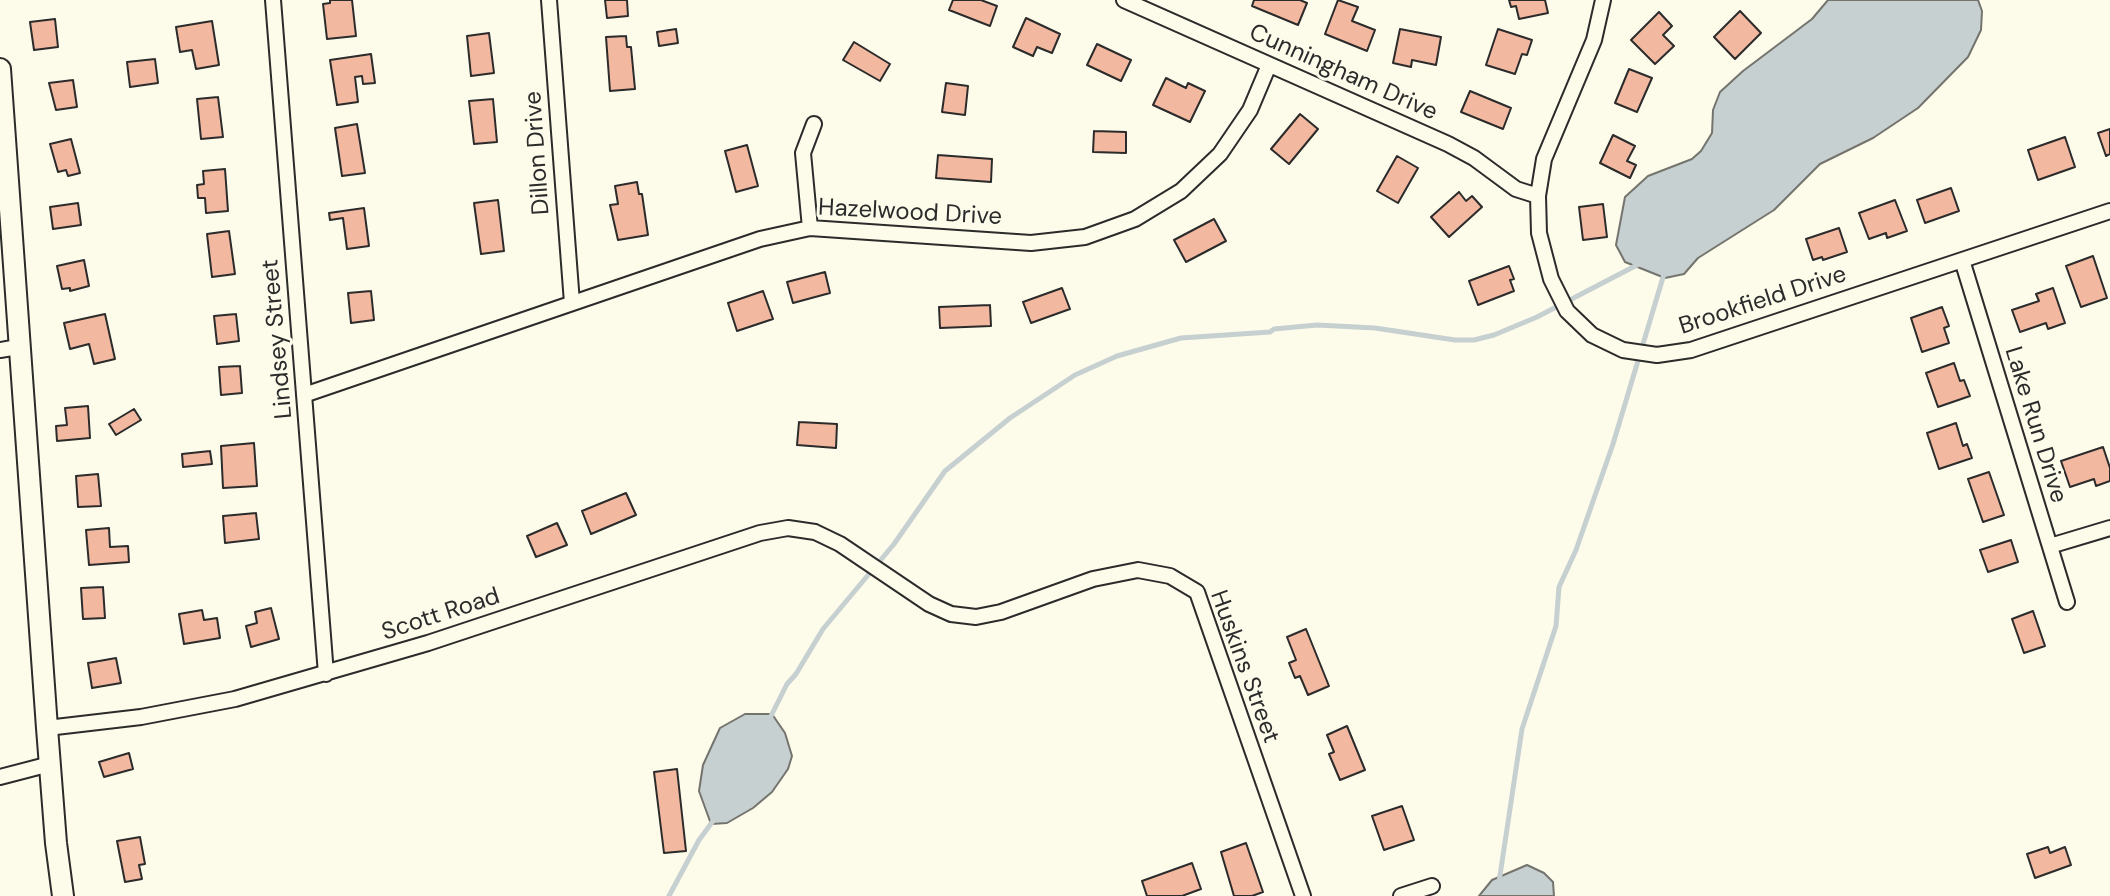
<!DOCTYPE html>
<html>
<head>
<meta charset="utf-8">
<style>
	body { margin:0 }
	canvas { display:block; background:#fdfbea }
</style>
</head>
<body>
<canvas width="2110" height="896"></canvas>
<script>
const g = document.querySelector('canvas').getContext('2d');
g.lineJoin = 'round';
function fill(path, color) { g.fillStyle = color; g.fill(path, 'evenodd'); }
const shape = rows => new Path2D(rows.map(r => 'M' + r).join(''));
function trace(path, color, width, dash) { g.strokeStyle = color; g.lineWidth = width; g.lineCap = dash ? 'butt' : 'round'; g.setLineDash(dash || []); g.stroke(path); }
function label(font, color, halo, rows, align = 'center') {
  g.font = font + ' "DM Sans",sans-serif'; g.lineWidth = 6; g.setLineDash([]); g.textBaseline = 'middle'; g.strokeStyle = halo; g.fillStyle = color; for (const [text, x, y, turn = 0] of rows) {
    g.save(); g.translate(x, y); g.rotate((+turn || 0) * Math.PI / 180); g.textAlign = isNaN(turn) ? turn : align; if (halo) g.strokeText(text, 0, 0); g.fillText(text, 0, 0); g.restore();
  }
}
const water = shape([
	[1828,0,1978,0,1982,11,1981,30,1968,57,1918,108,1873,138,1820,164,1774,210,1698,258,1684,274,1665,278,1625,262,1616,245,1625,197,1648,176,1692,159,1701,151,1712,133,1713,110,1720,92,1743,71,1812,19,1828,0],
	[745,714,772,714,785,733,792,756,788,769,772,792,753,808,727,823,711,824,699,791,703,765,720,728,745,714],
	[1527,865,1544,873,1553,882,1554,896,1479,896,1492,880,1527,865]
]);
fill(water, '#c7d0d0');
trace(water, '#74746e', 2);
trace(shape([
	[770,718,787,684,796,674,823,629,894,544,945,471,1010,418,1075,375,1117,356,1181,338,1270,332,1274,329,1317,325,1375,328,1455,340,1474,340,1494,335,1537,317,1639,264],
	[1499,882,1522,729,1556,626,1559,587,1576,550,1613,444,1664,274],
	[669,896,699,840,713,821]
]), '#c7d0d0', 5);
const building = shape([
	[330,0,352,0,356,36,327,39,323,4,330,3,330,0],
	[605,0,627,0,628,16,607,18,605,0],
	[953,0,981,0,997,6,990,26,949,10,953,0],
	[1254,0,1300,0,1307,3,1298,25,1252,6,1254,0],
	[1338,0,1358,7,1352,21,1375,30,1367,51,1325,34,1338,0],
	[1509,0,1545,0,1548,13,1519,19,1516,6,1511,7,1509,0],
	[1740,11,1761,33,1735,59,1714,37,1740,11],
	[1659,12,1672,26,1663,35,1674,46,1655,64,1631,40,1659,12],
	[1026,18,1060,34,1052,53,1037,47,1033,56,1013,47,1026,18],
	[55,19,58,47,34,50,30,22,55,19],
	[212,21,219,65,196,69,192,50,180,52,176,27,212,21],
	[676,29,678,43,659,46,657,32,676,29],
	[1400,29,1441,37,1436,65,1412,60,1411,67,1393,63,1400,29],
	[1498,29,1532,40,1527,55,1522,54,1515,74,1486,65,1498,29],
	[489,33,494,73,471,76,467,36,489,33],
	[626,36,627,47,631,47,635,89,610,91,606,37,626,36],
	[854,42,890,64,880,81,843,60,854,42],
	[1097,44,1131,60,1121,81,1087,65,1097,44],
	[371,54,375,83,363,84,362,76,355,77,358,102,337,105,330,60,371,54],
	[155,59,158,83,130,87,127,62,155,59],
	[1629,69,1652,78,1637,112,1615,103,1629,69],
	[1166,78,1186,88,1188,83,1205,91,1190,122,1153,105,1166,78],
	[73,80,77,107,56,110,49,83,73,80],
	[946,83,968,86,965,115,942,112,946,83],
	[1470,91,1511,108,1503,129,1461,112,1470,91],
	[218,97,223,137,201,139,197,99,218,97],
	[493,99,497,142,474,144,469,101,493,99],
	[1300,114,1318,129,1289,164,1271,149,1300,114],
	[357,124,365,173,342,176,335,128,357,124],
	[2110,129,2110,154,2106,156,2098,133,2110,129],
	[1094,131,1126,132,1126,153,1093,152,1094,131],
	[1613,135,1635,146,1627,161,1636,165,1630,178,1600,163,1613,135],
	[2065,137,2075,167,2038,180,2028,150,2065,137],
	[71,139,80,173,68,176,66,170,58,172,50,144,71,139],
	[747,145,758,186,736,192,725,151,747,145],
	[938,155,992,159,991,182,936,178,938,155],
	[1397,156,1418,168,1398,203,1377,191,1397,156],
	[225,169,228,211,206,213,205,198,198,198,197,185,204,184,203,171,225,169],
	[637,182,639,194,642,194,648,235,618,240,610,205,618,204,615,186,637,182],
	[1951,188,1959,211,1925,223,1917,200,1951,188],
	[1459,192,1466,201,1472,196,1482,207,1449,237,1431,217,1459,192],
	[498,200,504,251,481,254,474,203,498,200],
	[1895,200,1907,231,1887,238,1886,233,1869,239,1859,213,1895,200],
	[78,203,81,225,53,229,50,207,78,203],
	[1603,204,1607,237,1583,240,1579,207,1603,204],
	[364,208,369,246,347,249,343,218,330,220,329,213,364,208],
	[1214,219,1226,241,1186,262,1174,240,1214,219],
	[1839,228,1847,252,1823,260,1822,257,1813,260,1806,239,1839,228],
	[229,231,235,274,212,277,207,234,229,231],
	[2093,256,2107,298,2081,307,2066,266,2093,256],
	[84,260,89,286,70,291,70,288,62,289,57,266,84,260],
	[1509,266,1514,279,1510,280,1514,291,1478,305,1469,281,1509,266],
	[825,272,830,293,793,303,787,282,825,272],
	[1062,288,1070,309,1031,323,1023,302,1062,288],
	[2053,288,2065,323,2048,329,2046,323,2020,332,2012,310,2039,301,2036,294,2053,288],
	[371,291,374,320,351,323,348,293,371,291],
	[763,291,773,319,737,331,728,303,763,291],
	[990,305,991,326,940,328,939,307,990,305],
	[1942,307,1949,326,1944,328,1949,343,1922,352,1911,318,1942,307],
	[105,314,115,359,94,364,89,344,70,349,64,323,105,314],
	[236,314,239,341,217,344,214,316,236,314],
	[1954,363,1960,381,1964,380,1970,396,1938,407,1926,373,1954,363],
	[240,366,242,393,221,395,219,367,240,366],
	[88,406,90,438,57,441,56,426,67,425,65,408,88,406],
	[134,409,141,420,116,435,109,424,134,409],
	[799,422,837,424,836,448,797,445,799,422],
	[1956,423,1963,446,1967,444,1972,458,1939,469,1927,433,1956,423],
	[254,443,257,486,223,488,221,446,254,443],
	[2103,447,2110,468,2110,481,2096,486,2094,479,2070,487,2061,461,2103,447],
	[210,451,212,464,183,467,182,454,210,451],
	[1989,472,2004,515,1983,522,1968,479,1989,472],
	[98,474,101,506,78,507,76,476,98,474],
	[626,493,636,515,591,534,582,511,626,493],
	[256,513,259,539,225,543,223,516,256,513],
	[557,523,567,545,536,557,527,536,557,523],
	[109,528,110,547,128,546,129,562,89,565,86,530,109,528],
	[2011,540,2018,562,1988,572,1980,550,2011,540],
	[103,587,105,618,83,619,81,588,103,587],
	[271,608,279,639,251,647,246,626,257,623,255,612,271,608],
	[202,610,204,620,217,618,220,638,184,644,179,614,202,610],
	[2033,611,2045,646,2024,653,2012,619,2033,611],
	[1306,629,1329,686,1308,695,1300,676,1295,678,1289,663,1296,660,1287,637,1306,629],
	[116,658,121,683,92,688,88,663,116,658],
	[1347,726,1365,770,1340,780,1329,754,1334,752,1327,735,1347,726],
	[129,753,133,769,104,777,99,762,129,753],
	[677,769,686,851,664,853,654,772,677,769],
	[1402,806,1414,840,1384,850,1372,816,1402,806],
	[140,837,145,864,139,865,142,879,125,882,117,841,140,837],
	[1246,843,1263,892,1252,896,1234,896,1221,852,1246,843],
	[2048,847,2050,853,2065,847,2071,865,2035,878,2027,854,2048,847],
	[1192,863,1201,889,1182,896,1147,896,1142,881,1192,863]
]);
fill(building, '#f2b8a0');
trace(building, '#2b2b2b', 2);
const street = shape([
	[273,0,326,674],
	[549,0,572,303],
	[1124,0,1448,144,1474,158,1516,189,1538,196],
	[1603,0,1594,40,1544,159,1538,196,1539,233,1551,279,1567,311,1592,335,1623,350,1657,355,1691,350,2110,211],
	[810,228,803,153,814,124],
	[1962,260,2067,602],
	[0,350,18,347],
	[304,395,760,239,810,228,1031,243,1085,237,1135,219,1181,191,1220,154,1250,110,1269,65],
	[2050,546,2110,528],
	[47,728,141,717,235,699,428,643,760,533,788,528,815,532,840,544,929,604,951,614,976,617,1001,612,1093,579,1138,570,1170,576,1197,592,1303,896],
	[0,777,50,764],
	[1401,896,1432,886]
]);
const secondary = shape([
	[0,69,47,728,56,843,63,896]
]);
trace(street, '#2b2b2b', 18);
trace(secondary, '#2b2b2b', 24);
trace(street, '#fdfbea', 14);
trace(secondary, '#fdfbea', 20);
label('24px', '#2b2b2b', '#fdfbea', [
	["Cunningham Drive",1343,73,24],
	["Dillon Drive",538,153,-94],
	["Hazelwood Drive",910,213,3],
	["Brookfield Drive",1763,301,-18],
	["Lindsey Street",278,339,-95],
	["Lake Run Drive",2035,425,73],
	["Scott Road",441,615,-18],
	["Huskins Street",1244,667,70]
]);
</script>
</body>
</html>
